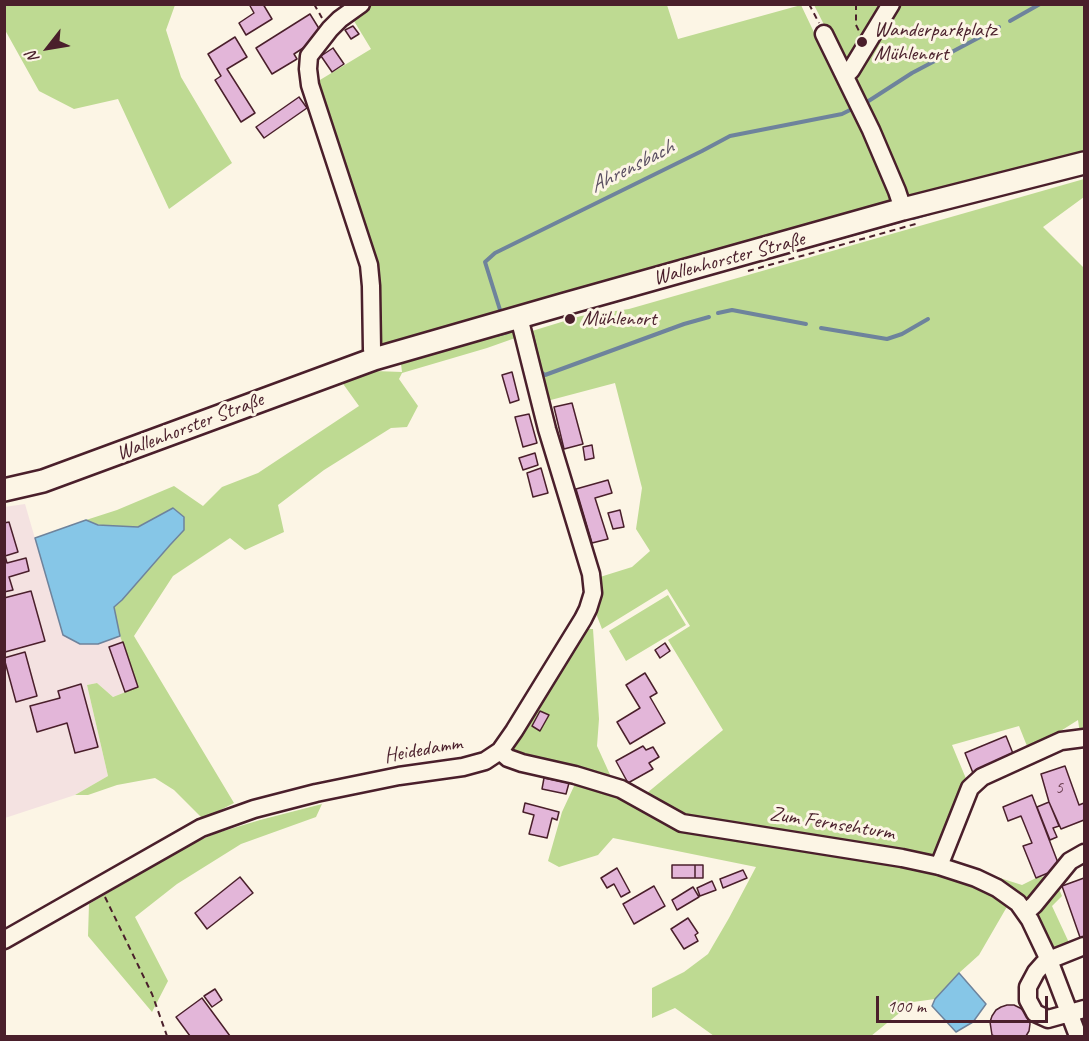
<!DOCTYPE html>
<html>
<head>
<meta charset="utf-8">
<style>
	body { margin:0 }
	#map { position:relative; width:1089px; height:1041px; overflow:hidden; background:#fcf5e5; font-family:Caveat,sans-serif }
	canvas { display:block }
	.frame { position:absolute; inset:0; border:6px solid #4a1f2b; pointer-events:none }
	.north { position:absolute; left:18px; top:18px; width:60px; height:60px; -webkit-text-stroke:4px #fcf5e5; paint-order:stroke; rotate:239deg; font-size:16px; font-weight:700; line-height:24px; text-align:center; color:#4a1f2b }
	.north::after { content:''; display:block; margin:auto; width:21px; height:27px; background:#4a1f2b; clip-path:polygon(50% 0,100% 100%,50% 72%,0 100%) }
	.scale { position:absolute; left:876px; top:996px; width:172px; height:27px; box-sizing:border-box; border:3px solid #4a1f2b; border-top:0; padding-left:8px; font-size:18px; line-height:21px; white-space:nowrap; color:#4a1f2b; -webkit-text-stroke:4px #fcf5e5; paint-order:stroke }
</style>
</head>
<body>
<div id="map">
<canvas width="1089" height="1041"></canvas>
<div class="frame"></div>
<div class="north">N</div>
<div class="scale">100 m</div>
</div>
<script>
const g = document.querySelector('canvas').getContext('2d');
g.lineJoin = 'round';
function fill(path, color) { g.fillStyle = color; g.fill(path, 'evenodd'); }
const shape = rows => new Path2D(rows.map(r => 'M' + r).join(''));
function trace(path, color, width, dash) { g.strokeStyle = color; g.lineWidth = width; g.lineCap = dash ? 'butt' : 'round'; g.setLineDash(dash || []); g.stroke(path); }
function label(font, color, halo, rows, align = 'center') {
  g.font = font + ' Caveat,sans-serif'; g.lineWidth = 6; g.setLineDash([]); g.textBaseline = 'middle'; g.strokeStyle = halo; g.fillStyle = color; for (const [text, x, y, turn = 0] of rows) {
    g.save(); g.translate(x, y); g.rotate((+turn || 0) * Math.PI / 180); g.textAlign = isNaN(turn) ? turn : align; if (halo) g.strokeText(text, 0, 0); g.fillText(text, 0, 0); g.restore();
  }
}
fill(shape([
	[25,504,63,635,98,644,120,636,138,687,113,697,97,683,87,685,108,776,75,795,5,818,4,507]
]), '#f4e2e1');
fill(shape([
	[368,4,667,5,678,39,801,5,889,190,893,202,509,312,518,337,487,348,402,373,399,379,418,406,407,427,391,428,324,470,278,505,284,532,245,550,230,538,173,576,134,636,234,803,203,819,174,790,155,778,117,785,88,795,75,795,108,776,87,685,97,683,113,697,138,687,120,636,114,607,122,600,170,545,184,530,184,517,173,508,138,527,98,525,86,520,117,510,174,486,203,506,222,487,258,473,359,406,341,381,375,371,402,372,398,340,376,347,376,295,315,83,371,49,351,16],
	[4,5,175,5,166,30,181,77,232,163,169,209,118,99,74,109,39,91,5,30],
	[814,5,1084,5,1084,153,907,199,846,68],
	[1084,179,1084,197,1043,227,1084,268,1084,733,1080,734,1078,720,1029,751,1019,726,952,745,967,781,940,860,688,818,647,793,723,730,668,640,690,626,667,589,602,629,597,616,600,577,632,567,650,551,636,529,642,488,615,383,547,401,543,371,532,331,581,316,629,309],
	[668,595,686,625,626,661,609,631],
	[585,629,593,629,599,719,597,746,612,779,512,752,511,745],
	[575,784,614,794,681,828,937,871,973,881,1008,905,979,955,959,973,935,999,913,1002,871,1036,714,1036,675,1008,652,1018,652,988,684,972,708,954,729,918,756,867,613,838,598,855,559,867,548,861,562,812],
	[322,804,316,817,241,844,177,884,135,917,168,981,152,1012,88,936,89,904,191,844,217,833,260,820],
	[956,864,1022,885,1036,878,1053,875,1062,896,1052,906,1071,947,1052,953,1036,920]
]), '#beda92');
const water = shape([
	[173,508,184,517,184,530,170,545,122,600,114,607,120,636,98,644,80,644,63,635,35,538,86,520,98,525,138,527,173,508],
	[959,973,986,1004,973,1022,956,1032,932,1006,935,999,959,973]
]);
fill(water, '#86c6e7');
trace(water, '#6e839c', 1.5);
trace(shape([
	[1010,21,1040,4],
	[867,102,912,73,999,27],
	[913,218,930,213],
	[806,247,900,221],
	[607,303,636,295],
	[501,313,485,262,495,253,702,151,730,136,842,114,854,108],
	[718,313,732,310,806,324],
	[821,328,887,339,902,334,928,319],
	[496,335,508,332],
	[532,335,541,372,545,375,684,324,709,317]
]), '#6e839c', 4);
const building = shape([
	[249,4,263,4,272,19,246,35,239,23,254,13,249,4],
	[310,14,323,35,294,54,297,59,272,74,256,48,310,14],
	[353,26,359,34,351,39,345,30,353,26],
	[235,37,247,57,227,69,255,113,241,122,215,80,221,76,208,54,235,37],
	[333,48,344,64,332,72,321,56,333,48],
	[299,97,307,108,264,138,256,127,299,97],
	[512,372,519,400,510,403,502,375,512,372],
	[572,403,583,444,564,449,554,407,572,403],
	[529,414,537,443,523,447,515,417,529,414],
	[592,445,594,458,585,460,583,447,592,445],
	[535,453,538,465,523,470,519,458,535,453],
	[541,468,548,493,533,497,527,473,541,468],
	[608,480,612,493,595,498,608,539,592,543,576,489,608,480],
	[620,510,624,527,613,529,608,513,620,510],
	[9,522,18,552,5,556,7,563,26,558,29,571,9,577,13,590,4,592,4,523,9,522],
	[31,591,45,641,5,652,4,598,31,591],
	[123,642,138,687,125,692,109,647,123,642],
	[665,643,670,651,660,658,655,650,665,643],
	[25,652,37,696,16,702,4,658,25,652],
	[645,673,657,693,650,697,665,723,630,744,617,722,640,708,626,685,645,673],
	[81,684,98,747,75,753,67,723,37,732,30,706,60,698,58,691,81,684],
	[540,711,549,715,540,731,532,726,540,711],
	[1006,736,1014,756,973,773,965,753,1006,736],
	[643,746,646,750,653,747,659,757,649,763,653,769,628,783,616,761,643,746],
	[1065,766,1079,805,1084,803,1084,822,1084,820,1061,829,1049,802,1041,774,1065,766],
	[544,778,569,783,566,794,542,789,544,778],
	[1032,795,1060,868,1036,878,1023,846,1032,843,1021,816,1008,821,1003,807,1032,795],
	[1049,802,1059,826,1053,828,1057,837,1050,840,1037,807,1049,802],
	[525,803,559,812,557,820,552,818,547,838,529,834,534,815,523,812,525,803],
	[672,865,695,865,695,878,672,878,672,865],
	[695,865,703,865,703,878,695,878,695,865],
	[617,868,630,892,621,897,614,884,607,888,601,878,617,868],
	[743,870,747,878,723,888,720,879,743,870],
	[240,877,253,893,207,929,195,913,240,877],
	[1084,878,1084,942,1082,943,1062,886,1084,878],
	[712,881,716,890,700,896,697,888,712,881],
	[654,886,665,906,634,924,623,904,654,886],
	[693,887,699,897,677,910,672,900,693,887],
	[688,918,698,933,695,935,698,941,684,949,671,929,688,918],
	[215,989,222,1000,212,1007,204,996,215,989],
	[202,998,230,1036,190,1036,176,1017,202,998],
	[1007,1005,1014,1005,1020,1008,1025,1012,1029,1018,1030,1024,1029,1031,1026,1036,994,1036,992,1035,990,1022,992,1016,996,1010,1001,1007,1007,1005]
]);
fill(building, '#e3b6d9');
trace(building, '#4a1f2b', 1.5);
const minor = shape([
	[361,4,340,19,330,29,309,56,308,69,310,85,369,265,371,286,372,349,374,359],
	[824,34,871,130,897,191,903,209],
	[845,76,851,70,891,4],
	[500,751,508,758,522,763,575,775,621,789,682,823,902,858,939,866,976,878,997,888,1018,903,1030,920,1049,960,1078,1036],
	[939,866,970,788,982,777,1061,741,1084,738],
	[1025,913,1034,905,1070,861,1084,853],
	[4,940,201,828,254,809,316,793,399,776,463,767,485,761,500,751,514,731,583,619,588,609,593,593,591,574,547,429,519,317],
	[1084,946,1049,960,1044,963,1036,972,1028,987,1028,1000,1035,1013,1048,1019,1084,1009]
]);
const major = shape([
	[4,490,43,481,374,359,565,304,903,209,1084,163]
]);
trace(minor, '#4a1f2b', 21);
trace(major, '#4a1f2b', 26);
trace(shape([
	[314,4,322,18],
	[809,4,819,23],
	[856,4,856,25,859,31],
	[748,271,919,223],
	[105,897,152,994,167,1036]
]), '#4a1f2b', 2, [6, 4.5]);
trace(minor, '#fcf5e5', 16);
trace(major, '#fcf5e5', 21);
for (const [x, y, r, color] of [
	[862,42,6,"#4a1f2b"],
	[570,319,6,"#4a1f2b"]
]) { const dot = new Path2D(); dot.arc(x, y, r, 0, 2 * Math.PI); g.fillStyle = color; g.fill(dot); trace(dot, '#fcf5e5', 2); }
label('18px', '#704556', null, [
	["5",1059,788]
]);
label('21px', '#4a1f2b', '#fcf5e5', [
	["Wanderparkplatz",874,30],
	["Mühlenort",874,54],
	["Mühlenort",582,319]
], 'left');
label('21px', '#4a1f2b', '#fcf5e5', [
	["Wallenhorster Straße",729,259,-15],
	["Wallenhorster Straße",190,427,-21],
	["Heidedamm",423,750,-10],
	["Zum Fernsehturm",832,824,9]
]);
label('italic 22px', '#5c5163', '#fcf5e5', [
	["Ahrensbach",632,167,-27]
]);
</script>
</body>
</html>
